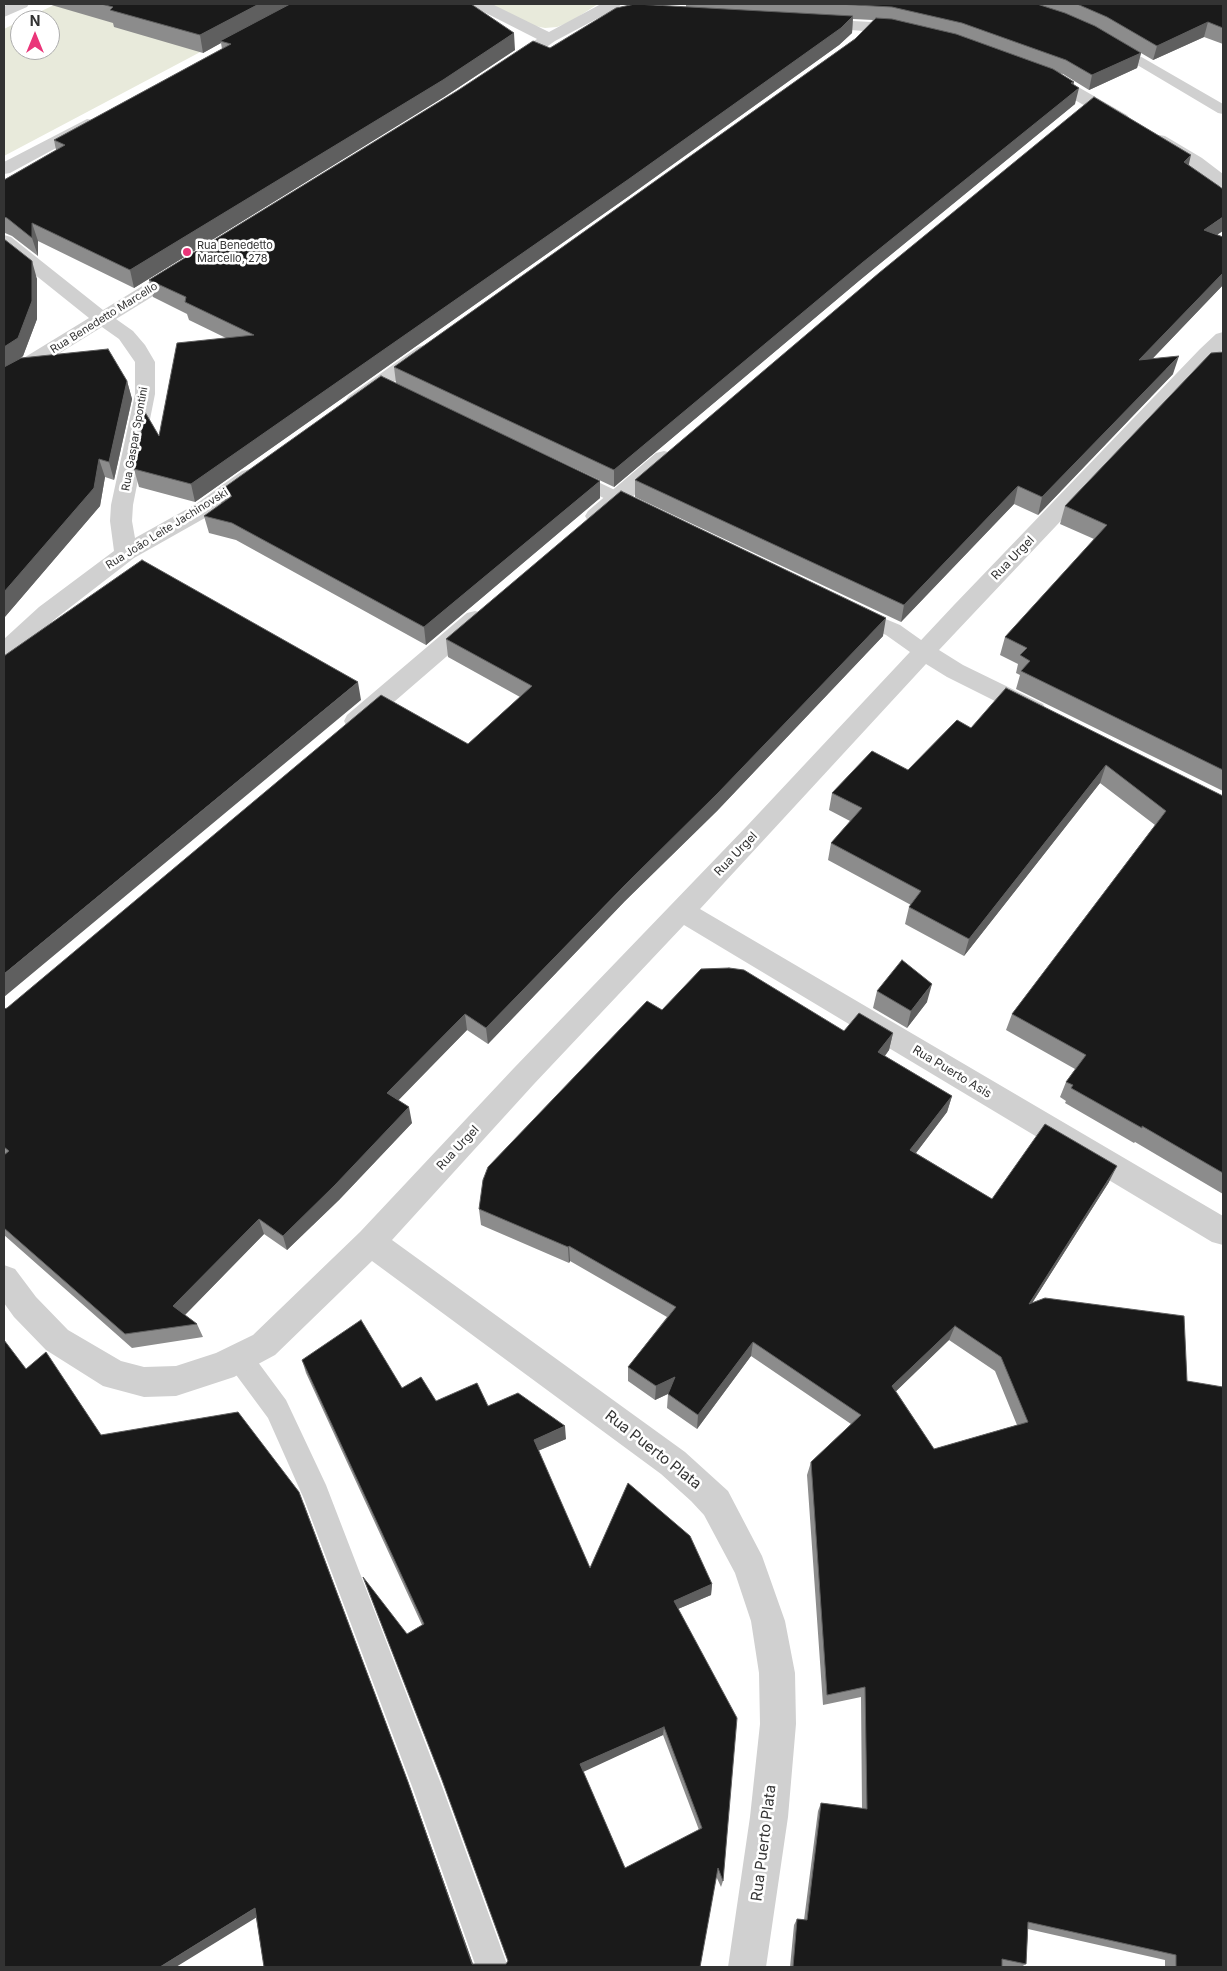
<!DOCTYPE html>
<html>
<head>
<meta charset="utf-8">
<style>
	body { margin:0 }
	#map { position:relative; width:1227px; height:1971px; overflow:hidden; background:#fff; font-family:Inter,sans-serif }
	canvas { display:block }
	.frame { position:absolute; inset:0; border:5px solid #333; pointer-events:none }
	.north { position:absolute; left:10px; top:10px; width:50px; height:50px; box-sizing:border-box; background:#fff; border:1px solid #adadad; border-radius:50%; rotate:0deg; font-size:14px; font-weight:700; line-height:20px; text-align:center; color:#333 }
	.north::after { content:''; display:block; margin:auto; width:18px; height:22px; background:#ea3579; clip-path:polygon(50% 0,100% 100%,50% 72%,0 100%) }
</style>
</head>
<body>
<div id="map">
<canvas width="1227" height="1971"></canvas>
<div class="frame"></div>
<div class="north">N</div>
</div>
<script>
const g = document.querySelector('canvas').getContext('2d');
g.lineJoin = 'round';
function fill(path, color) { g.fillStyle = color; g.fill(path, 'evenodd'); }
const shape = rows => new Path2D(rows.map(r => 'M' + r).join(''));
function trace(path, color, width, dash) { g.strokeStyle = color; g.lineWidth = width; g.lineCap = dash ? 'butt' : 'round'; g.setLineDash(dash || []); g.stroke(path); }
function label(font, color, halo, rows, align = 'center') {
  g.font = font + ' Inter,sans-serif'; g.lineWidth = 5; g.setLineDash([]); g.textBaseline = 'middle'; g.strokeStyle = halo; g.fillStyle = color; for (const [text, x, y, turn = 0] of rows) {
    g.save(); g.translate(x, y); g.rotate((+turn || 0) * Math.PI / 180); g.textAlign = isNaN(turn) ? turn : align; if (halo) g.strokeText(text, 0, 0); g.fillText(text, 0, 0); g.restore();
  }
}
fill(shape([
	[56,4,223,40,4,156,4,29,20,21,20,50,50,50,50,20,23,20],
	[489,4,598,4,570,22,557,27,545,28,535,26]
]), '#e8eadb');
fill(shape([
	[1112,40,1223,104,1223,114,1218,113,1107,47,1105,44,1107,41,1112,40],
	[573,470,642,503,645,507,642,511,636,513,630,511,567,480,564,476,567,472,573,470],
	[859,608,900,625,931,647,934,652,931,657,924,659,917,657,886,635,852,619,850,614,852,609,859,608],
	[240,1347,249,1350,286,1400,326,1485,443,1789,508,1967,476,1967,413,1789,304,1499,268,1418,231,1368,227,1359,231,1350,240,1347]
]), '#d0d0d0');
fill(shape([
	[9,4,29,4,27,7,4,17,4,6,9,4],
	[472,4,492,4,549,32,601,4,621,4,619,7,555,41,515,69,509,70,503,69,501,65,503,61,537,39,474,7,472,4],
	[816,19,890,23,911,28,913,31,911,34,905,36,890,33,810,27,808,24,810,21,816,19],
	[1046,71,1052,72,1127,115,1130,119,1127,123,1121,124,1115,123,1040,80,1038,76,1040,72,1046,71],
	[87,119,93,120,96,124,93,128,10,173,4,174,4,162,87,119],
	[1159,135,1165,136,1202,158,1223,174,1223,187,1217,186,1190,166,1153,144,1150,140,1153,136,1159,135],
	[4,235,11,237,103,310,175,266,182,264,189,266,192,270,189,274,116,319,133,331,145,345,155,362,155,394,133,505,132,521,135,538,196,504,242,471,250,469,258,471,261,476,258,481,212,514,134,558,55,619,12,658,4,660,4,639,39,607,114,551,110,521,111,505,135,394,135,362,119,339,102,327,11,383,4,385,4,370,89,318,4,250,4,235],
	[1223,332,1223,349,939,650,963,665,1043,704,1046,710,1043,716,1034,719,1025,716,947,677,926,664,700,909,1223,1216,1223,1245,1212,1242,684,925,534,1084,392,1240,685,1452,728,1491,762,1556,785,1621,795,1673,796,1724,788,1817,766,1967,728,1967,750,1817,760,1724,759,1673,751,1621,735,1573,704,1515,691,1501,661,1474,372,1261,275,1355,234,1377,176,1396,144,1397,103,1386,46,1350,14,1317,4,1303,4,1265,15,1269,36,1297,68,1330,121,1361,144,1367,176,1366,216,1353,253,1335,360,1232,514,1068,746,827,954,605,1200,349,1216,334,1223,332],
	[425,345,432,347,435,351,432,355,363,404,356,406,349,404,346,400,349,396,418,347,425,345],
	[664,451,672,453,675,458,672,463,604,521,596,523,588,521,585,516,588,511,656,453,664,451],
	[475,611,483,613,487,619,483,625,365,727,356,730,347,727,344,721,347,715,467,613,475,611]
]), '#d0d0d0');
fill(shape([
	[48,4,471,4,515,50,444,97,134,288,38,241,38,256,12,236,5,233,4,234,4,180,56,150,54,140,222,49,221,43,203,53,114,27,113,23],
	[686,4,1223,4,1223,44,1204,37,1153,60,1141,53,1137,68,1089,90,1063,74,1058,73,1074,85,1075,104,860,280,614,487,506,436,600,481,600,498,426,645,236,540,209,533,204,516,221,504,218,492,396,383,394,367,855,39,873,20,853,19,852,33,839,45,629,196,195,502,139,487,134,469,159,436,226,338,189,320,187,314,153,297,149,280,550,48,686,7],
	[1189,165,1218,235,1223,237,1223,285,1152,359,1173,374,1038,515,1014,504,901,622,635,497,635,480],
	[4,239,37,279,37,319,23,356,21,358,127,381,132,399,114,480,105,477,100,506,4,618],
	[1223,352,1223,791,1016,689,1020,675,1016,673,1018,664,1000,655,1005,637,1094,539,1060,524,1065,506],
	[883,636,717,811,625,901,488,1044,467,1030,398,1100,412,1123,339,1200,287,1250,264,1234,185,1315,197,1324,203,1337,132,1348,4,1235,4,1009,7,1008,468,744,520,697,448,657,446,639],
	[971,728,1223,796,1223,1194,1135,1142,1134,1143,1065,1103,1066,1101,1060,1097,1066,1082,1075,1069,1006,1030,1012,1014,1155,825,1100,783,964,956,905,924,909,907,911,905,828,860,831,843,850,821,829,810,832,793,908,770],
	[877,991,927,1002,907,1028,873,1008],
	[662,1010,844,1031,893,1033,889,1050,885,1056,952,1096,947,1112,916,1153,992,1199,1109,1182,1032,1303,1187,1381,1223,1967,1165,1967,1165,1960,1028,1929,1026,1964,1021,1967,1010,1967,1002,1966,1002,1967,790,1967,794,1925,797,1919,804,1920,818,1811,821,1803,862,1808,861,1697,823,1705,807,1475,811,1462,851,1424,751,1356,697,1429,667,1408,668,1394,655,1400,628,1381,628,1367,667,1317,570,1261,569,1263,481,1225,479,1209],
	[949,1340,995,1371,1017,1425,934,1449,896,1391],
	[302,1360,402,1388,436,1401,488,1406,566,1439,538,1451,590,1568,712,1584,711,1595,678,1609,723,1881,721,1887,716,1876,700,1967,264,1967,256,1917,26,1369,101,1435,304,1504,411,1790,473,1964,506,1964,508,1961,407,1634,422,1625,306,1373],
	[663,1735,699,1830,625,1868,583,1771]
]), '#8c8c8c');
fill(shape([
	[259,4,294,4,220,41,221,43,203,53,200,35],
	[853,16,852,33,839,45,629,196,195,502,191,484],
	[1208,22,1204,37,1153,60,1157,46],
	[514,33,515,50,444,97,134,288,130,270],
	[1141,53,1137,68,1089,90,1092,75],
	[1074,82,1072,94,1079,88,1075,104,860,280,614,487,614,470,1071,83],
	[1191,155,1187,172,1184,162],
	[1223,217,1223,231,1199,247,1204,230],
	[32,223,38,241,38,256,32,238],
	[32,261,37,279,37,319,23,356,4,369,4,347],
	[1223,273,1223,285,1134,378,1139,360],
	[1179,356,1173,374,1038,515,1042,497],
	[127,381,132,399,114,480,109,462],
	[99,459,105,477,100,506,4,618,4,592],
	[600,481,600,498,426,645,424,627],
	[1018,486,1014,504,901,622,904,605],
	[886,618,883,636,717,811,625,901,488,1044,486,1028],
	[358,682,361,700,4,997,4,974],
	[1106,765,1100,783,964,956,969,939],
	[932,984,927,1002,907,1028,911,1011],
	[465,1014,467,1030,390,1109,387,1093],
	[893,1033,889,1050,875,1069,878,1052],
	[952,1096,947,1112,906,1166,910,1150],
	[409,1107,412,1123,339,1200,287,1250,283,1236],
	[1117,1166,1109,1182,1022,1319,1029,1304],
	[259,1219,264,1234,180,1320,173,1306],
	[569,1246,570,1261,569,1263,568,1247],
	[955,1326,949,1340,888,1399,892,1386],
	[753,1342,751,1356,697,1429,698,1415],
	[675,1377,674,1391,655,1400,656,1386],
	[565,1426,566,1439,535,1452,534,1440],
	[299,1492,411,1790,474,1967,472,1964],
	[712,1584,711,1595,673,1611,674,1601],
	[664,1727,663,1735,581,1773,580,1764],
	[255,1908,262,1914,176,1967,160,1967]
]), '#5f5f5f');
const building = shape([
	[101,4,259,4,200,35,110,10,113,7,101,4],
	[290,4,471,4,514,33,443,80,130,270,32,223,32,238,7,218,4,217,4,180,65,145,54,140,231,44,220,41,290,4],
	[635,4,853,16,841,28,629,179,191,484,134,469,145,412,159,436,177,343,254,335,185,302,186,297,149,280,457,91,533,41,550,48,616,8,635,4],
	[837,4,1037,4,1065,13,1095,26,1141,53,1092,75,1066,60,962,23,892,7,837,4],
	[1077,4,1223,4,1223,28,1208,22,1157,46,1107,17,1077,4],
	[876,18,892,19,956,34,1053,69,1074,82,1071,83,1079,88,862,263,614,470,394,367,855,39,876,18],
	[1094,97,1191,155,1184,162,1223,189,1223,217,1204,230,1223,237,1223,273,1139,360,1179,356,1042,497,1018,486,904,605,635,480,879,273,1094,97],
	[4,239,32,261,32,301,18,338,4,347,4,239],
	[108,349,127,381,109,462,99,459,94,488,4,592,4,367,6,366,21,358,108,349],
	[1223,352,1223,770,1021,671,1030,661,1020,655,1027,648,1005,637,1107,525,1065,506,1211,353,1223,352],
	[381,376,600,481,424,627,232,523,204,516,232,496,218,492,381,376],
	[621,491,886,618,718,793,626,884,486,1028,465,1014,387,1093,409,1107,335,1185,283,1236,259,1219,173,1306,197,1324,125,1334,4,1228,4,1155,9,1151,4,1147,4,1009,7,1008,381,695,468,744,532,686,446,639,621,491],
	[142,560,358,682,4,974,4,656,142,560],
	[1006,688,1221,795,1223,796,1223,1173,1142,1126,1142,1128,1071,1088,1073,1085,1066,1082,1086,1055,1012,1014,1166,811,1106,765,969,939,909,907,921,891,831,843,862,808,832,793,872,751,908,770,957,720,971,728,1006,688],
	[902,960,932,984,911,1011,877,991,902,960],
	[729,968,744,970,844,1031,859,1013,893,1033,878,1052,952,1096,910,1150,992,1199,1045,1124,1117,1166,1029,1304,1045,1298,1184,1316,1187,1381,1223,1387,1223,1967,1176,1967,1176,1955,1028,1922,1026,1964,1002,1959,1002,1967,793,1967,797,1919,807,1920,821,1803,867,1809,865,1687,827,1695,811,1462,861,1415,753,1342,698,1415,668,1394,675,1377,656,1386,628,1367,676,1307,569,1246,568,1247,479,1209,483,1180,488,1167,647,1001,662,1010,701,969,729,968],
	[955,1326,1001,1357,1028,1422,934,1449,892,1386,955,1326],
	[361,1320,402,1388,421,1377,436,1401,477,1383,488,1406,518,1393,565,1426,534,1440,590,1568,628,1483,690,1536,712,1584,674,1601,737,1718,723,1881,718,1868,700,1967,264,1967,255,1908,160,1967,4,1967,4,1340,26,1369,46,1352,101,1435,238,1412,299,1492,408,1782,472,1964,506,1964,508,1961,442,1780,363,1577,407,1634,424,1624,302,1360,361,1320],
	[664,1727,702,1828,625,1868,580,1764,664,1727]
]);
fill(building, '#1a1a1a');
trace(building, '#5f5f5f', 1);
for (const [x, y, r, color] of [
	[187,252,5,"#ea3579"]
]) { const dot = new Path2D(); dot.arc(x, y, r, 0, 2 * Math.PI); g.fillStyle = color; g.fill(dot); trace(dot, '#fff', 2); }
label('11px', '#333', '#fff', [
	["Rua Benedetto",197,246],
	["Marcello, 278",197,259]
], 'left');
label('11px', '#333', '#fff', [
	["Rua Benedetto Marcello",104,318,-32],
	["Rua Gaspar Spontini",135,439,-80],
	["Rua João Leite Jachinovski",167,529,-32]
]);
label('12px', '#333', '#fff', [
	["Rua Urgel",1013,558,-46],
	["Rua Urgel",736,854,-46],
	["Rua Puerto Asis",952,1072,31],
	["Rua Urgel",458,1148,-47]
]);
label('15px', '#333', '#fff', [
	["Rua Puerto Plata",653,1450,38],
	["Rua Puerto Plata",764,1843,-83]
]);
</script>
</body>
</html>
